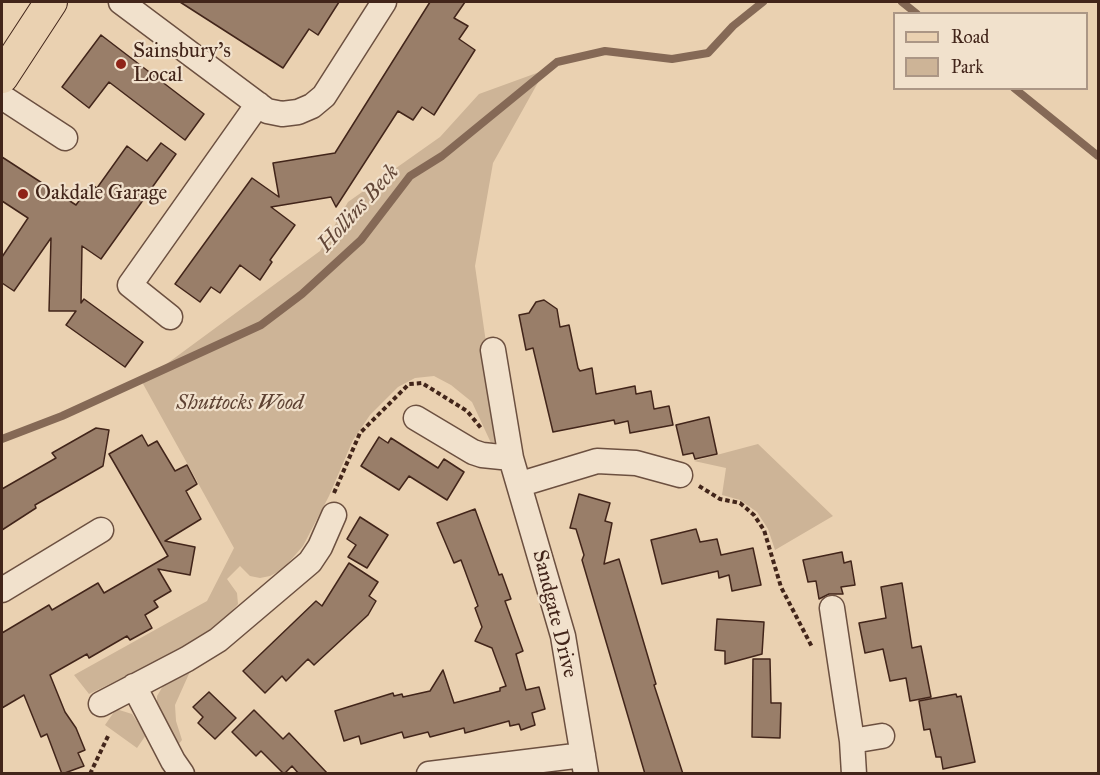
<!DOCTYPE html>
<html>
<head>
<meta charset="utf-8">
<style>
	body { margin:0 }
	#map { position:relative; width:1100px; height:775px; overflow:hidden; background:#ead1b1; font-family:"IM FELL Great Primer",serif }
	canvas { display:block }
	.frame { position:absolute; inset:0; border:3px solid #42251a; pointer-events:none }
	.legend { position:absolute; left:893px; top:12px; width:195px; height:78px; box-sizing:border-box; background:#f1e1cc; border:2px solid #ab9685; margin:0; padding:8px 10px; list-style:none; font-size:18px; color:#42251a }
	.legend li { display:flex; align-items:center; gap:12px; height:30px }
	.legend b { width:30px; border:2px solid #ab9685 }
</style>
</head>
<body>
<div id="map">
<canvas width="1100" height="775"></canvas>
<div class="frame"></div>
<ul class="legend">
<li><b style="height:8px;background:#ead1b1"></b>Road</li>
<li><b style="height:16px;background:#cdb497"></b>Park</li>
</ul>
</div>
<script>
const g = document.querySelector('canvas').getContext('2d');
g.lineJoin = 'round';
function fill(path, color) { g.fillStyle = color; g.fill(path, 'evenodd'); }
const shape = rows => new Path2D(rows.map(r => 'M' + r).join(''));
function trace(path, color, width, dash) { g.strokeStyle = color; g.lineWidth = width; g.lineCap = dash ? 'butt' : 'round'; g.setLineDash(dash || []); g.stroke(path); }
function label(font, color, halo, rows, align = 'center') {
  g.font = font + ' "IM FELL Great Primer",serif'; g.lineWidth = 4.5; g.setLineDash([]); g.textBaseline = 'middle'; g.strokeStyle = halo; g.fillStyle = color; for (const [text, x, y, turn = 0] of rows) {
    g.save(); g.translate(x, y); g.rotate((+turn || 0) * Math.PI / 180); g.textAlign = isNaN(turn) ? turn : align; if (halo) g.strokeText(text, 0, 0); g.fillText(text, 0, 0); g.restore();
  }
}
fill(shape([
	[545,70,493,163,475,266,500,440,491,443,472,402,451,385,434,376,415,378,398,387,370,415,353,440,329,496,303,546,283,569,270,576,260,578,250,576,240,566,227,579,237,593,238,604,221,623,188,646,89,694,74,675,207,601,234,548,142,382,320,251,348,202,440,137,479,94],
	[758,444,833,516,775,550,768,529,757,512,740,500,722,495,726,468,694,461],
	[192,667,175,705,176,721,182,740,178,745,157,705,157,696,166,681],
	[116,709,132,714,146,735,137,748,105,725]
]), '#cdb497');
trace(shape([
	[902,2,917,14],
	[1014,88,1098,156],
	[2,439,62,416,261,325,302,294,361,240,410,176,442,156,557,62,605,51,672,59,708,53,733,26,763,2]
]), '#856956', 8);
const building = shape([
	[180,2,339,2,318,35,309,29,283,68,180,2],
	[430,2,465,2,454,18,468,26,459,39,475,50,434,115,422,107,413,120,398,111,336,207,331,197,271,207,295,225,270,260,272,262,260,280,240,265,220,293,211,287,200,302,175,284,252,178,279,197,273,163,335,153,430,2],
	[101,35,204,114,185,140,109,82,89,108,62,87,101,35],
	[161,143,176,154,101,259,82,246,81,303,84,299,143,342,125,367,66,325,76,311,49,311,51,238,14,291,2,283,2,257,28,218,2,201,2,157,76,205,91,184,97,188,127,146,147,161,161,143],
	[544,300,557,309,560,327,569,325,578,368,580,371,592,368,596,394,635,386,636,394,651,391,654,409,669,406,673,425,630,433,628,421,615,424,614,420,553,432,533,348,526,350,519,315,529,313,536,302,544,300],
	[709,417,717,454,695,459,693,453,683,455,676,425,709,417],
	[96,428,109,430,103,466,35,505,36,508,2,530,2,489,56,458,52,453,96,428],
	[142,435,148,446,157,441,175,471,187,465,197,484,186,491,201,519,165,541,195,547,190,575,158,569,171,591,154,601,158,607,145,615,152,628,130,640,127,636,89,658,87,654,50,675,65,712,76,728,85,750,78,753,84,766,62,774,47,734,41,737,24,695,2,708,2,633,49,605,52,610,98,583,104,593,168,556,109,454,142,435],
	[379,437,388,443,391,438,438,468,444,459,464,472,447,500,409,476,399,490,361,466,379,437],
	[579,494,610,503,605,521,612,523,604,564,619,559,656,684,654,685,683,774,645,774,582,560,584,555,576,529,570,528,579,494],
	[475,509,499,575,502,574,511,599,505,601,523,651,516,654,526,690,539,687,545,709,532,713,535,725,521,730,519,724,510,726,509,721,465,733,464,728,430,737,428,732,404,738,402,732,361,744,359,736,344,741,335,711,393,693,394,696,402,694,403,697,430,691,443,670,454,703,500,691,500,688,506,686,492,648,475,641,482,627,475,608,478,606,461,560,454,563,437,523,475,509],
	[360,517,388,535,367,568,348,557,356,545,347,539,360,517],
	[696,529,700,542,717,539,721,555,753,548,761,585,732,591,729,575,719,578,718,571,662,584,651,540,696,529],
	[842,552,844,563,851,561,855,585,841,587,843,594,829,594,819,599,816,581,808,582,803,560,842,552],
	[349,563,378,582,369,596,376,601,368,615,314,665,308,659,286,681,282,676,265,693,243,671,316,601,322,606,349,563],
	[902,583,912,648,921,646,931,697,910,701,906,678,890,681,883,649,865,653,859,623,886,618,881,587,902,583],
	[717,619,764,622,762,654,725,664,725,651,715,650,717,619],
	[753,659,770,659,771,703,781,703,780,738,752,737,753,659],
	[209,692,236,718,215,739,198,723,203,717,193,707,209,692],
	[956,694,957,697,961,696,975,762,943,769,941,757,936,757,930,729,924,730,919,701,956,694],
	[254,710,283,739,289,733,328,774,299,774,292,766,284,774,261,751,256,756,232,732,254,710]
]);
fill(building, '#997e69');
trace(building, '#42251a', 1.5);
const minor = shape([
	[121,2,267,111,282,114,298,112,312,106,324,96,384,2],
	[2,97,65,138],
	[170,317,130,285,258,104],
	[493,350,511,458,563,636,586,774],
	[416,418,473,452,482,455,511,458],
	[521,484,597,461,636,463,680,475],
	[2,590,101,530],
	[832,608,852,741,854,774],
	[134,686,173,761,182,774],
	[101,704,187,659,218,640,310,562,320,547,334,515],
	[852,741,882,736],
	[429,774,583,755]
]);
const major = shape([
	[2,77,51,2]
]);
trace(minor, '#6c5040', 27);
trace(major, '#42251a', 34);
trace(shape([
	[699,486,720,499,740,503,754,515,764,530,781,587,812,647],
	[334,493,360,433,409,384,422,383,467,411,481,428],
	[90,774,109,734]
]), '#42251a', 4, [4.5, 3]);
trace(minor, '#f1e1cc', 24);
trace(major, '#ead1b1', 32);
for (const [x, y, r, color] of [
	[121,64,6,"#8f2418"],
	[23,194,6,"#8f2418"]
]) { const dot = new Path2D(); dot.arc(x, y, r, 0, 2 * Math.PI); g.fillStyle = color; g.fill(dot); trace(dot, '#f1e1cc', 2); }
label('21px', '#42251a', '#f1e1cc', [
	["Sainsbury's",133,52],
	["Local",133,76],
	["Oakdale Garage",35,194]
], 'left');
label('italic 21px', '#5e4233', '#f1e1cc', [
	["Shuttocks Wood",240,404]
]);
label('21px', '#42251a', '#f1e1cc', [
	["Sandgate Drive",554,614,76]
]);
label('italic 22px', '#634738', '#f1e1cc', [
	["Hollins Beck",359,209,-48]
]);
</script>
</body>
</html>
